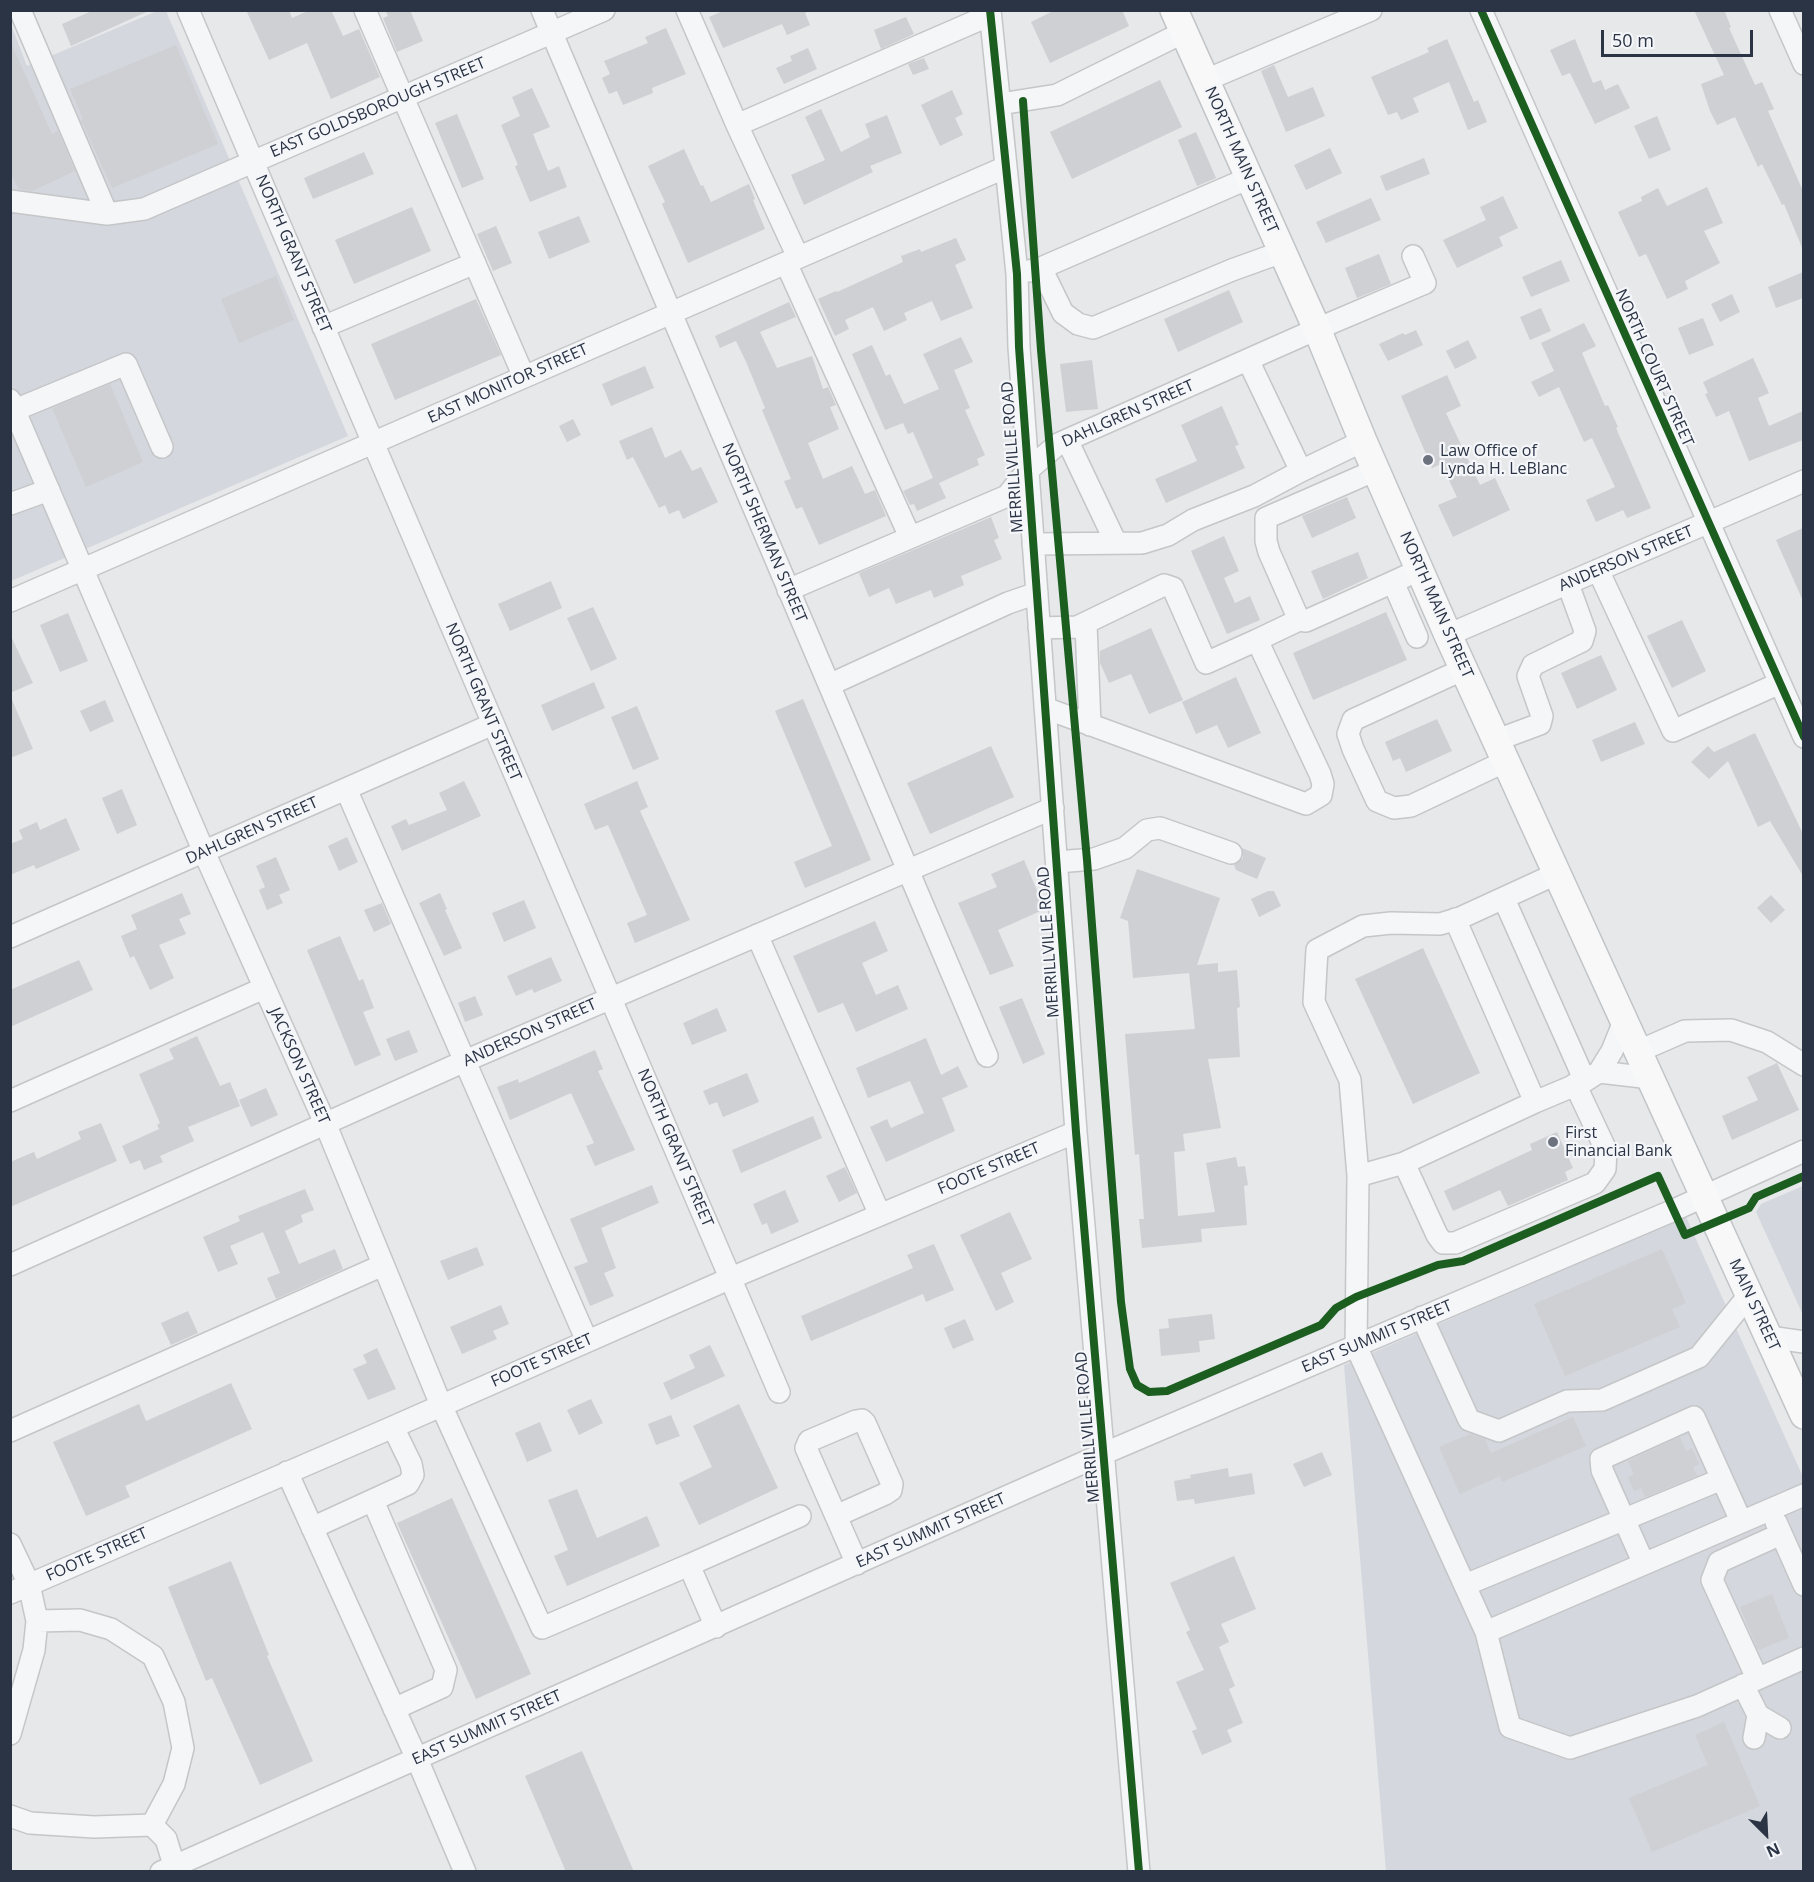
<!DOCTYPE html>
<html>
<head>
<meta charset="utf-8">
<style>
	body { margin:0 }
	#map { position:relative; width:1814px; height:1882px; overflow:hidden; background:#e6e8ea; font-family:"Open Sans",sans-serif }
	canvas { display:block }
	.frame { position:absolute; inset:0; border:12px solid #2b3445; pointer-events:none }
	.north { position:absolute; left:1736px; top:1804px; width:60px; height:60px; -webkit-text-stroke:4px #f4f6f9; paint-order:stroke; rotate:156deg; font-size:16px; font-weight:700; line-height:24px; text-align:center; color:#2b3445 }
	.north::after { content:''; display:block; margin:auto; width:21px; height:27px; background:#2b3445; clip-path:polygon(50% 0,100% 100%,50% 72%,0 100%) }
	.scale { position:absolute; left:1601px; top:30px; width:152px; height:27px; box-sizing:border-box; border:3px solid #2b3445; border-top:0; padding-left:8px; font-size:18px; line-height:21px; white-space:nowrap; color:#2b3445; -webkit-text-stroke:4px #f4f6f9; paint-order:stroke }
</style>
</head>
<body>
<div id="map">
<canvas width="1814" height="1882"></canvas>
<div class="frame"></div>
<div class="north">N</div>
<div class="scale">50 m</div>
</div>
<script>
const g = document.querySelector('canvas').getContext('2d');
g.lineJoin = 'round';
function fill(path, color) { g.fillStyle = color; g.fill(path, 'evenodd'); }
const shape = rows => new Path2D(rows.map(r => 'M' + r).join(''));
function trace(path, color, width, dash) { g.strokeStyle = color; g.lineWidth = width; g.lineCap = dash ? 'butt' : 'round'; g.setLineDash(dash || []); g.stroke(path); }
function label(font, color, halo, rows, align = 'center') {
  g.font = font + ' "Open Sans",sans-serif'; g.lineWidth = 4.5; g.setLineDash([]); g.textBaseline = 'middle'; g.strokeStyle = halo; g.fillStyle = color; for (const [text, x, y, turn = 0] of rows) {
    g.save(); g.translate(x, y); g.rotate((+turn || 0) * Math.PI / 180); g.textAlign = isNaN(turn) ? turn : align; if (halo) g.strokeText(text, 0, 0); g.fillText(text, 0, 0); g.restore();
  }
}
fill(shape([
	[157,11,166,11,348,436,11,581,10,22,27,66],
	[1803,1186,1803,1315,1756,1212,1761,1204],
	[1686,1217,1803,1477,1803,1871,1386,1871,1344,1365]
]), '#d4d7dd');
fill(shape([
	[94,10,151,10,71,46,62,24],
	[246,10,289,10,292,18,310,10,331,10,343,36,359,29,380,77,331,99,307,43,269,60],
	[385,10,410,10,423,41,397,52,383,18,388,16],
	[725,10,810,10,805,13,810,25,787,35,782,24,723,48,709,17],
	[1055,10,1122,10,1129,26,1050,63,1031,22],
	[1694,10,1724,10,1731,27,1729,28,1755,85,1762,82,1774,109,1768,111,1803,191,1803,250,1784,204,1782,205,1762,164,1758,167,1735,117,1717,125,1710,111,1701,84,1724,75],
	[906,17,914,34,881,49,874,30],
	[666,28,686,74,652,88,653,93,623,105,617,91,609,94,602,78,610,74,604,61,648,43,645,37],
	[1447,39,1474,102,1478,100,1487,122,1468,130,1449,82,1413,98,1419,112,1401,120,1397,112,1388,115,1371,77,1429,52,1427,48],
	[1575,39,1593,83,1601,80,1605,90,1618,84,1630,108,1595,124,1570,73,1562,76,1550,50],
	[10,41,52,134,58,131,75,171,32,191,19,189,10,172],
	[176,45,218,144,112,188,81,120,83,119,70,89],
	[808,48,817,69,784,84,776,68,792,61,790,56],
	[924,58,929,69,913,75,908,64],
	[1274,65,1288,97,1313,87,1325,116,1286,132,1261,71],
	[1160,80,1182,127,1072,179,1050,132],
	[532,88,550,127,533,134,548,171,559,166,567,187,530,202,515,166,518,165,501,125,520,116,512,97],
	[952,90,963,114,955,118,963,135,940,146,921,105],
	[821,109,841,152,870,137,865,124,887,115,902,153,870,166,873,172,804,205,791,175,825,160,805,117],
	[457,114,484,179,462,188,435,123],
	[1657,116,1671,150,1649,159,1634,126],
	[1196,132,1216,178,1197,186,1178,140],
	[1330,148,1342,173,1306,190,1294,165],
	[684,149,701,186,703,185,711,202,749,184,755,199,753,200,765,229,688,263,662,204,665,202,648,166],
	[364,152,374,174,313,199,304,178],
	[1424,158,1430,174,1386,191,1380,176],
	[1707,187,1723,223,1704,231,1720,263,1685,281,1688,289,1667,299,1646,254,1639,257,1618,212,1642,201,1641,197,1658,188,1667,206],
	[1503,196,1518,228,1499,237,1503,246,1457,268,1443,240,1486,220,1480,207],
	[1371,198,1381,220,1326,243,1316,222],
	[412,207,431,251,354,284,335,240],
	[579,216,590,242,549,259,538,232],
	[496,226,512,263,493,271,477,234],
	[956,238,966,260,955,265,973,308,941,321,932,301,904,313,907,320,884,331,873,307,845,320,849,329,835,336,818,299,836,291,837,292,903,262,901,256,920,249,921,252],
	[1379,254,1391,284,1357,298,1345,268],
	[1561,260,1570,281,1531,297,1522,277],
	[1803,272,1803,298,1776,308,1768,287],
	[276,276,294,320,239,343,221,299],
	[1229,290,1243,322,1178,352,1164,319],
	[1732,294,1740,312,1720,322,1711,304],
	[476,299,501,355,395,400,371,344],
	[789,302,796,317,760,332,777,368,812,356,823,389,828,387,836,405,830,407,839,429,808,443,823,479,852,466,865,494,875,490,886,516,819,545,802,507,796,509,784,481,791,479,762,410,765,408,747,364,736,341,720,348,715,336],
	[1541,308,1551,331,1530,340,1520,317],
	[1703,318,1714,345,1689,355,1678,328],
	[1584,323,1596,346,1582,353,1605,406,1608,405,1618,427,1616,428,1651,508,1627,518,1623,510,1596,522,1586,500,1615,487,1592,438,1584,442,1559,387,1539,397,1531,382,1554,371,1541,343],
	[1416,330,1423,345,1388,361,1379,344,1403,333,1405,335],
	[961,337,973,362,954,370,970,408,965,410,985,455,977,459,979,465,939,483,946,498,917,511,914,504,910,505,903,491,933,478,913,432,908,434,903,423,885,430,852,354,872,345,886,376,890,374,904,404,939,389,923,354],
	[1468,340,1477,358,1455,369,1446,351],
	[1753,358,1769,393,1758,398,1769,426,1803,411,1803,440,1749,461,1729,411,1716,417,1705,394,1708,393,1703,382],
	[1092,360,1098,409,1066,412,1060,364],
	[645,366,654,388,611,406,602,384],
	[1447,375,1461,406,1446,413,1480,485,1495,478,1510,510,1453,537,1438,505,1457,497,1441,464,1432,468,1401,396],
	[110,384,143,462,86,487,52,408],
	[1222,406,1239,445,1235,446,1245,468,1166,503,1155,479,1197,461,1181,425],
	[573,419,581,435,567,442,559,426],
	[652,427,665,458,681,450,692,471,701,467,718,502,683,519,679,510,669,514,665,505,659,508,633,457,627,460,619,441],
	[1347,497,1356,518,1312,538,1302,516],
	[991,517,999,538,994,540,1002,559,961,576,964,585,934,598,931,590,896,604,889,588,869,597,859,573],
	[1803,528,1803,601,1776,540],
	[1224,536,1239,571,1224,578,1235,603,1250,596,1260,620,1227,634,1191,551],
	[1358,552,1368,578,1323,599,1311,571],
	[551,581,562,608,510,631,498,604],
	[593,607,617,659,591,671,567,618],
	[1386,612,1407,660,1313,700,1293,653],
	[68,613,88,661,60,672,40,625],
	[1682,620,1706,671,1672,688,1647,636],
	[1151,628,1183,700,1149,714,1131,674,1109,683,1100,663,1100,651],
	[10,634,33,683,10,693],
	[1601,655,1617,690,1577,709,1561,673],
	[1236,677,1261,733,1228,748,1217,725,1196,734,1182,702],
	[594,682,605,708,552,731,541,705],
	[10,695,33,749,10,758],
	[803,699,871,860,805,888,794,862,832,846,775,711],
	[105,700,114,721,90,732,80,711],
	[637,706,659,759,633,770,611,717],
	[1437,719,1452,751,1406,772,1400,758,1393,761,1385,742],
	[1635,722,1645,744,1601,762,1592,740],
	[1755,733,1803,834,1803,876,1770,821,1758,827,1728,761,1709,779,1691,762,1708,746,1714,752],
	[991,746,1014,797,930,834,907,783],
	[464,781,481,816,402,851,391,826,406,819,409,825,447,810,439,793],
	[637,781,648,807,640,811,690,920,635,943,627,923,647,915,608,825,595,830,584,804],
	[122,789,137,825,117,834,102,798],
	[66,818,80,850,36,869,34,865,10,875,10,844,23,839,19,830,37,822,40,830],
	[347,837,358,862,339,871,328,846],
	[1242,848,1266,858,1257,879,1236,870,1234,865,1243,858],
	[276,857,290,890,279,895,283,903,267,910,259,890,265,887,256,866],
	[1024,860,1045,909,998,930,1014,966,990,975,958,903,997,887,991,874],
	[1137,869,1220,898,1197,965,1218,963,1218,972,1237,970,1240,1007,1237,1008,1240,1057,1208,1059,1221,1128,1183,1134,1185,1151,1174,1152,1178,1216,1215,1212,1206,1163,1236,1157,1238,1167,1245,1166,1248,1185,1244,1186,1247,1225,1201,1229,1202,1242,1142,1248,1139,1219,1144,1219,1139,1154,1135,1155,1125,1034,1195,1029,1189,973,1133,978,1128,921,1120,918],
	[1268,891,1274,891,1281,906,1259,917,1251,899],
	[182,893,191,914,179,919,186,934,159,945,174,978,150,990,134,956,130,958,121,936,137,929,131,915],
	[440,893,447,909,445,910,462,948,444,956,419,903],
	[1771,895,1785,910,1771,923,1757,908],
	[524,900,536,928,504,942,492,913],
	[382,903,391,924,374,932,364,910],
	[875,921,888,951,862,963,876,995,898,985,908,1009,856,1032,843,1003,818,1013,793,956],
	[340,936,359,981,363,979,374,1008,363,1012,381,1055,355,1066,307,950],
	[1423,948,1480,1073,1413,1104,1355,979],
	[551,957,562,981,534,993,532,989,516,996,507,976],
	[79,960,93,990,10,1027,10,990],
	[475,996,483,1015,465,1022,458,1003],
	[1022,998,1045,1054,1023,1064,999,1007],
	[717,1008,727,1031,692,1045,683,1023],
	[409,1030,418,1052,395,1061,386,1039],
	[197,1036,220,1086,230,1082,240,1106,188,1127,194,1141,160,1156,163,1162,144,1170,140,1160,130,1164,122,1146,159,1129,157,1125,160,1123,139,1074,174,1059,169,1049],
	[926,1038,941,1075,958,1066,968,1087,942,1098,955,1131,886,1162,870,1127,887,1119,891,1128,924,1113,910,1081,868,1098,856,1068],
	[595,1050,603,1069,598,1071,635,1150,595,1166,586,1146,594,1143,571,1093,510,1120,497,1087,518,1079,519,1083],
	[1777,1063,1799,1110,1732,1140,1722,1116,1758,1100,1747,1077],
	[747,1073,759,1102,723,1117,717,1102,709,1105,703,1091],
	[266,1088,278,1115,251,1127,239,1100],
	[813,1116,822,1138,741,1173,732,1150],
	[101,1123,117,1161,10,1207,10,1162,34,1152,37,1159,81,1139,78,1132],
	[1557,1132,1573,1168,1565,1172,1568,1180,1508,1206,1500,1190,1453,1211,1444,1191,1532,1150,1530,1144],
	[845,1167,857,1193,839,1202,826,1176],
	[652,1185,659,1203,601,1228,616,1268,604,1273,614,1296,590,1306,574,1267,588,1262,570,1219],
	[305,1189,314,1210,301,1215,303,1222,285,1231,299,1264,335,1249,343,1269,276,1299,267,1278,280,1273,263,1232,230,1246,238,1264,218,1272,203,1237,240,1221,238,1216],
	[785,1190,799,1222,771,1234,767,1223,762,1225,753,1204],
	[1010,1212,1032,1259,1001,1273,1014,1302,996,1311,960,1235],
	[934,1244,954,1290,926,1302,923,1294,811,1341,801,1316,913,1268,907,1255],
	[477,1247,484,1265,448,1280,440,1261],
	[1662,1249,1686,1303,1672,1309,1680,1327,1565,1376,1534,1304],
	[501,1305,509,1324,493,1331,497,1339,462,1354,450,1327],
	[188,1311,198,1333,171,1345,161,1323],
	[1212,1314,1215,1339,1199,1341,1200,1352,1161,1356,1159,1329,1169,1328,1168,1319],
	[965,1319,974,1340,953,1349,944,1328],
	[710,1345,725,1376,671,1400,663,1383,695,1368,689,1355],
	[377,1348,396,1389,368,1400,353,1369,367,1363,363,1355],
	[231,1383,252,1429,125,1486,130,1497,86,1516,53,1442,139,1404,146,1421],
	[591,1399,603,1423,579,1435,567,1410],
	[739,1404,778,1488,699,1525,679,1483,712,1467,693,1426],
	[671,1415,680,1436,656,1445,648,1424],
	[1573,1417,1586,1446,1502,1482,1500,1476,1460,1494,1439,1447,1470,1434,1485,1439,1491,1453],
	[540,1422,552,1451,527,1462,515,1433],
	[1680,1437,1686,1451,1692,1448,1699,1464,1693,1467,1697,1476,1645,1497,1641,1488,1634,1491,1628,1477,1634,1474,1628,1461],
	[1322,1452,1332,1475,1304,1487,1293,1464],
	[1228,1468,1229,1477,1252,1473,1255,1494,1195,1504,1194,1499,1177,1501,1174,1481,1191,1478,1190,1475],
	[577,1489,597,1538,647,1516,660,1546,567,1586,554,1556,568,1550,548,1500],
	[452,1498,531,1674,476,1699,397,1523],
	[1234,1556,1256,1609,1221,1624,1229,1642,1219,1647,1235,1686,1229,1689,1243,1723,1227,1730,1232,1742,1202,1755,1192,1731,1197,1729,1176,1682,1204,1670,1186,1632,1190,1630,1170,1583],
	[231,1561,269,1655,267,1656,313,1761,260,1785,212,1678,206,1681,168,1587],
	[1772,1594,1789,1638,1758,1650,1740,1607],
	[1724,1722,1760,1806,1652,1852,1629,1798,1708,1765,1695,1735],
	[582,1751,634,1872,566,1872,525,1776]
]), '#ced0d3');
const minor = shape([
	[20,10,107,214],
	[188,10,779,1392],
	[365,10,524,377],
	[542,10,987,1056],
	[687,10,737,125,798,257],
	[990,10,1017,274,1019,347,1076,1132,1139,1872],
	[1481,10,1804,737],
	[1780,10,1804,64],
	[1206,80,1371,10],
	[1000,104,1057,95,1184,32],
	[737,125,990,15],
	[10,201,107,214,144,209,604,10],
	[786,263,910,537],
	[1041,268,1063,313,1078,324,1093,328,1232,270,1282,252],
	[1029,271,1041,268,1249,178],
	[323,327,475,263],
	[1248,360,1301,471,1363,441],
	[10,400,204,852,325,1123,441,1405,542,1628,689,1565],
	[10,412,126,364,162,447],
	[1067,440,1116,543],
	[10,504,49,490],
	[1033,544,1142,543,1168,535,1193,520,1254,496,1301,471],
	[1598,570,1673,731,1780,683],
	[1406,576,1393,582,1417,637],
	[788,590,1007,496,1027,471,1058,444,1317,329,1425,283,1413,256],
	[10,601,1006,167],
	[1299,620,1269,552,1266,541,1266,518,1376,470],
	[1086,624,1090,725],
	[1039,628,1077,627,1164,585,1173,588,1206,663,1257,640],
	[1448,635,1804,481],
	[1464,669,1353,720,1348,734,1353,749,1377,801,1394,808,1411,806,1506,761],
	[829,685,1008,603,1037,593],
	[1045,708,1306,804,1321,795,1323,784,1320,774,1257,640,1299,620,1306,621,1393,582],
	[1497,740,1540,724,1542,716,1528,676,1533,665,1582,641,1585,631,1568,584],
	[346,789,587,1341],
	[1057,862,1094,859,1125,848,1147,830,1160,828,1231,853],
	[1558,873,1460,918,1440,924,1391,923,1363,926,1317,950,1314,1002,1350,1080,1358,1176,1356,1346,1486,1632,1510,1727,1570,1748,1697,1706,1804,1658],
	[1504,899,1585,1081],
	[1455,919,1535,1102],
	[757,935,880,1215],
	[10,937,493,724],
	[1639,1051,1685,1031,1731,1030,1767,1042,1804,1065],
	[1599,1072,1651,1078],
	[10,1101,264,988],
	[1404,1163,1437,1235,1443,1243,1455,1243,1595,1183,1605,1169,1606,1150,1575,1084],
	[1358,1176,1404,1163,1535,1102,1585,1081,1599,1072,1612,1051,1625,1019],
	[10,1265,465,1061,1053,808],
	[1422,1317,1469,1420,1499,1431,1567,1401,1602,1400,1699,1357,1749,1295],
	[1769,1337,1804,1342],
	[10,1431,383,1265],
	[287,1472,417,1759,465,1872],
	[373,1501,446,1670,442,1687,394,1709],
	[836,1516,885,1494,891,1490,892,1484,865,1423,862,1420,856,1421,809,1441,806,1448,857,1564],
	[1776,1522,1804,1585],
	[312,1528,408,1484,413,1475,411,1464,393,1427],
	[10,1544,29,1584,37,1621,34,1650,10,1734],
	[1644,1564,1602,1470,1601,1459,1694,1417,1741,1521],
	[1465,1585,1722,1479],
	[10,1593,393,1427,731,1278,1076,1132],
	[37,1621,80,1620,111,1629,153,1656,174,1702,183,1748,174,1784,152,1825],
	[716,1627,689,1565,800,1516],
	[1486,1632,1804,1495],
	[1757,1678,1712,1580,1719,1562,1781,1534],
	[1743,1685,1758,1715,1780,1728],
	[1754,1738,1758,1715],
	[10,1816,30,1823,94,1827,152,1825,166,1839,174,1865],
	[161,1872,1105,1453,1674,1210,1804,1151]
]);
const major = shape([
	[1174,10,1317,329,1363,441,1448,635,1804,1415]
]);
trace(minor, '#c4c6c8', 24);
trace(major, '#c2c5c8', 30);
trace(minor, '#f5f6f7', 21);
trace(major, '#f8f8f8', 27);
trace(shape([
	[990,10,1017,274,1019,347,1076,1132,1139,1872],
	[1481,10,1804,737],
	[1023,101,1041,350,1087,860,1121,1302,1130,1369,1137,1385,1149,1392,1167,1391,1321,1325,1336,1308,1356,1297,1438,1265,1463,1261,1658,1176,1685,1235,1749,1208,1756,1197,1804,1176]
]), '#1b5e20', 8);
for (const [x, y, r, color] of [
	[1428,460,6,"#6c737f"],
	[1553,1142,6,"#6c737f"]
]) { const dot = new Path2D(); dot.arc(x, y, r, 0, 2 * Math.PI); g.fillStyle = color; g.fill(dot); trace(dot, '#f4f6f9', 2); }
label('16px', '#2b3445', '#f4f6f9', [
	["EAST GOLDSBOROUGH STREET",378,108,-23],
	["NORTH MAIN STREET",1241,160,66],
	["NORTH GRANT STREET",293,254,67],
	["NORTH COURT STREET",1654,368,66],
	["EAST MONITOR STREET",508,384,-24],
	["DAHLGREN STREET",1128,414,-24],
	["MERRILLVILLE ROAD",1013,457,-94],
	["NORTH SHERMAN STREET",764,533,67],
	["ANDERSON STREET",1626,559,-23],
	["NORTH MAIN STREET",1436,605,66],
	["NORTH GRANT STREET",483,702,67],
	["DAHLGREN STREET",252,831,-24],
	["MERRILLVILLE ROAD",1049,942,-94],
	["ANDERSON STREET",530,1033,-24],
	["JACKSON STREET",299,1066,66],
	["NORTH GRANT STREET",675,1148,67],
	["FOOTE STREET",989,1169,-23],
	["MAIN STREET",1754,1305,65],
	["EAST SUMMIT STREET",1377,1337,-23],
	["FOOTE STREET",542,1361,-24],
	["MERRILLVILLE ROAD",1088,1427,-95],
	["EAST SUMMIT STREET",931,1531,-24],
	["FOOTE STREET",97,1555,-24],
	["EAST SUMMIT STREET",487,1728,-24]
]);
label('16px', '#2b3445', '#f4f6f9', [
	["Law Office of",1440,451],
	["Lynda H. LeBlanc",1440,469],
	["First",1565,1133],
	["Financial Bank",1565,1151]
], 'left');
</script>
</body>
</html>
